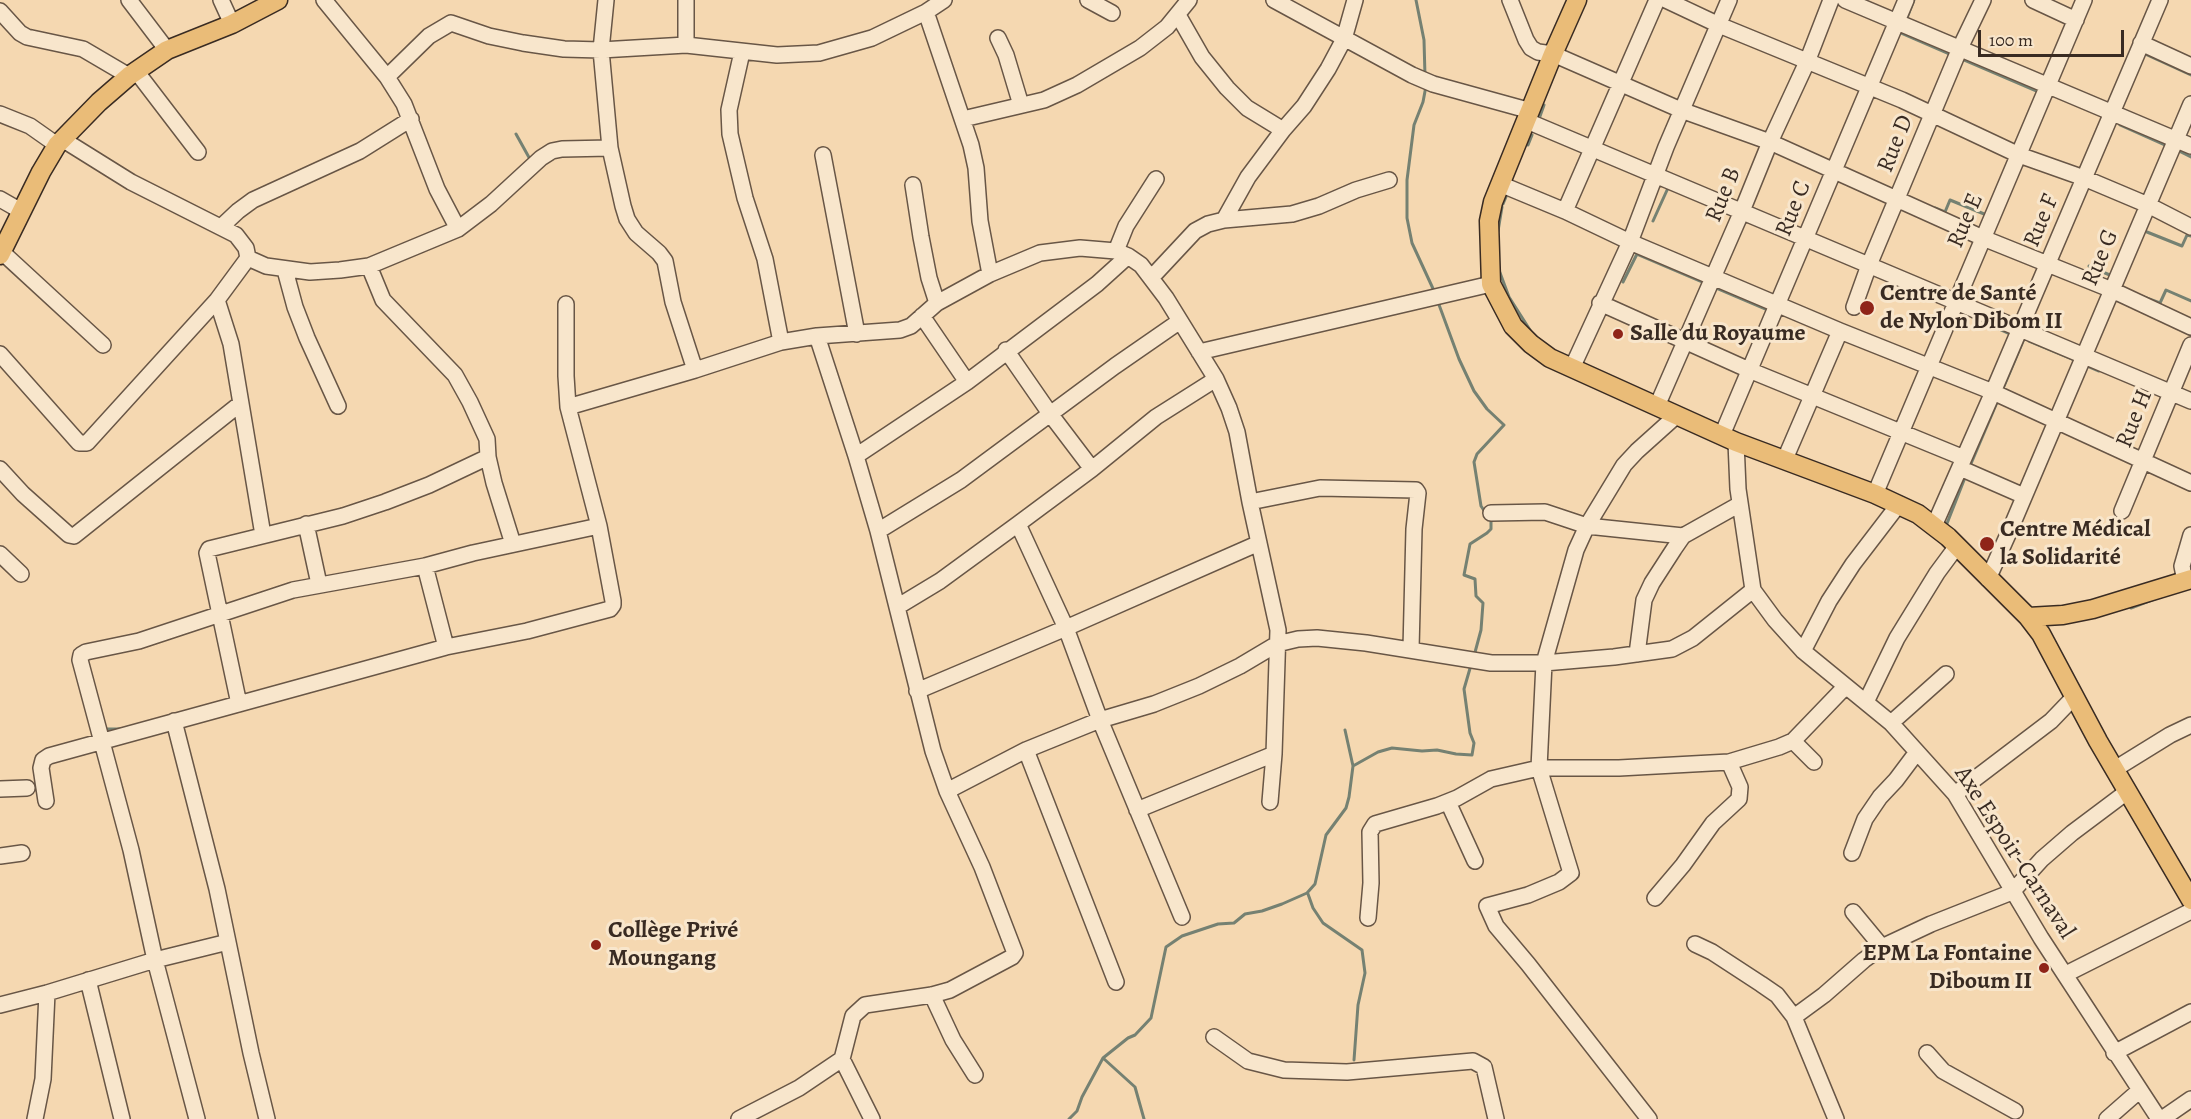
<!DOCTYPE html>
<html>
<head>
<meta charset="utf-8">
<style>
	body { margin:0 }
	#map { position:relative; width:2191px; height:1119px; overflow:hidden; background:#f5d8b1; font-family:Alegreya,serif }
	canvas { display:block }
	.scale { position:absolute; left:1978px; top:30px; width:146px; height:27px; box-sizing:border-box; border:3px solid #392b22; border-top:0; padding-left:8px; font-size:18px; line-height:21px; white-space:nowrap; color:#392b22; -webkit-text-stroke:4px #f8e6cc; paint-order:stroke }
</style>
</head>
<body>
<div id="map">
<canvas width="2191" height="1119"></canvas>
<div class="scale">100 m</div>
</div>
<script>
const g = document.querySelector('canvas').getContext('2d');
g.lineJoin = 'round';
const shape = rows => new Path2D(rows.map(r => 'M' + r).join(''));
function trace(path, color, width, dash) { g.strokeStyle = color; g.lineWidth = width; g.lineCap = dash ? 'butt' : 'round'; g.setLineDash(dash || []); g.stroke(path); }
function label(font, color, halo, rows, align = 'center') {
  g.font = font + ' Alegreya,serif'; g.lineWidth = 6; g.setLineDash([]); g.textBaseline = 'middle'; g.strokeStyle = halo; g.fillStyle = color; for (const [text, x, y, turn = 0] of rows) {
    g.save(); g.translate(x, y); g.rotate((+turn || 0) * Math.PI / 180); g.textAlign = isNaN(turn) ? turn : align; if (halo) g.strokeText(text, 0, 0); g.fillText(text, 0, 0); g.restore();
  }
}
trace(shape([
	[1416,0,1424,40,1425,76],
	[1907,18,1914,0],
	[1899,32,1952,55],
	[2145,54,2191,75],
	[1962,59,2039,92],
	[1426,86,1423,102,1414,125,1407,180,1407,218,1412,243,1435,293],
	[1539,119,1544,105],
	[2120,125,2167,146],
	[516,134,531,161],
	[1528,145,1532,135],
	[2179,151,2191,157],
	[1503,204,1508,192],
	[1935,208,1945,212,1950,200,1989,216],
	[1653,221,1668,188],
	[1498,231,1502,207],
	[2147,232,2182,246,2187,235,2191,236],
	[2089,266,2112,276],
	[1499,270,1509,297,1530,330],
	[1623,282,1637,254,1705,283],
	[1714,287,1768,310],
	[2141,296,2160,303,2166,290,2191,301],
	[1438,302,1459,359,1474,391,1487,409,1504,425,1477,454,1474,462,1481,506,1485,512],
	[1972,317,2012,335],
	[2029,341,2077,361],
	[2085,365,2099,371],
	[2002,391,2024,339],
	[1970,466,1998,400],
	[1946,526,1966,475],
	[2131,608,2157,598],
	[1474,656,1481,630,1483,603,1476,596,1475,579,1464,575,1470,544,1487,533,1491,529,1491,519],
	[104,729,121,729],
	[1353,766,1378,752,1392,748,1422,751,1437,750,1456,754,1472,755,1474,743,1470,733,1464,689,1471,665],
	[1308,894,1313,908,1323,923,1362,950,1365,973,1358,1005,1354,1060],
	[1103,1058,1135,1087,1144,1119],
	[1069,1119,1077,1111,1082,1097,1103,1058,1128,1038,1135,1035,1151,1018,1166,947,1182,936,1218,924,1234,923,1245,914,1262,911,1282,904,1307,893,1315,884,1326,835,1346,808,1349,797,1353,766,1345,730]
]), '#758172', 3);
const minor = shape([
	[129,0,167,50],
	[221,0,232,24],
	[324,0,387,77,404,104,437,189,458,229],
	[606,0,601,50,610,148,623,206,627,219,636,233,659,253,665,261,673,302,695,370],
	[1088,0,1112,13],
	[1274,0,1412,75,1433,84,1531,111],
	[1510,0,1526,40,1531,48,1538,52,1553,54,1681,110,1770,142,1983,238,2112,290,2191,327],
	[1666,0,1719,25,1902,100,2019,155,2084,178,2148,205,2191,227],
	[1845,0,2191,146],
	[2033,0,2076,20],
	[0,11,20,33,27,37,83,49,129,76],
	[926,12,971,145,976,168,980,221,990,274],
	[1178,15,1202,57,1227,88,1247,108,1283,130],
	[998,38,1006,55,1021,105],
	[2141,43,2191,66],
	[686,45,686,0],
	[742,52,729,110,730,134,745,198,765,259,781,342],
	[136,71,198,152],
	[387,77,429,36,451,23,489,36,523,43,564,49,601,50,686,45,777,55,819,53,872,38,926,12,944,0],
	[0,114,30,126,57,145],
	[963,119,1044,100,1077,85,1140,48,1167,27,1189,0],
	[1527,121,2191,401],
	[62,139,131,182,236,235,246,248,248,258],
	[823,155,857,334],
	[1500,184,1565,211,1630,242,1840,331,1993,392,2191,483],
	[913,185,921,237,929,278,937,303],
	[0,199,21,211],
	[1565,211,1657,0],
	[1224,220,1248,177,1283,130,1304,106,1328,69,1344,39,1355,0],
	[221,227,238,211,253,200,360,151,411,119],
	[1116,251,1126,226,1156,179],
	[2,252,103,345],
	[248,258,266,266,310,272,340,270,369,266,458,229,491,204,541,158,552,151,562,149,610,148],
	[369,266,383,300,455,375,470,402,487,439,488,457,494,483,513,544],
	[285,270,295,307,307,338,338,406],
	[1152,277,1195,231,1208,224,1224,220,1292,214,1319,206,1356,190,1389,180],
	[217,300,231,344,263,535],
	[1600,303,1749,370,1964,458],
	[566,304,566,376,568,407],
	[1854,307,1869,265,1960,48,1983,0],
	[922,316,967,382],
	[1006,350,1051,415,1092,469],
	[1199,352,1491,284],
	[0,354,79,443,87,443,217,300,248,258],
	[1572,368,1630,242,1666,147,1729,0],
	[1657,406,1742,211,1770,142,1807,62,1831,0],
	[1722,435,1906,0],
	[1736,442,1738,489,1753,590,1775,620,1803,651,1891,723,1955,794,2041,938,2159,1119],
	[856,456,967,382,1097,284,1128,256],
	[1785,459,1840,331],
	[1960,468,2024,496],
	[0,469,23,494,69,535,74,536,241,403],
	[1875,494,2084,0],
	[1250,502,1320,488,1416,490,1418,493,1414,529,1411,649],
	[2122,511,2191,345],
	[1491,513,1545,512,1587,526,1683,536],
	[306,524,319,584],
	[1018,524,1066,628,1100,720,1182,917],
	[1934,526,1993,392,2160,0],
	[878,531,961,480,1115,366,1180,321],
	[0,554,21,574],
	[425,566,446,647],
	[1988,579,2010,530,2191,104],
	[2185,581,2182,566,2191,535],
	[897,607,940,581,1018,524,1092,469,1156,417,1216,379],
	[1803,651,1829,601,1853,564,1899,504],
	[1637,654,1644,600,1652,583,1674,549,1683,536,1740,504],
	[917,691,1066,628,1259,543],
	[1866,702,1897,638,1937,573,1957,546],
	[239,704,207,553,209,549,343,516,385,502,429,485,488,457],
	[174,721,217,889,251,1053,267,1119],
	[1891,723,1946,674],
	[1793,741,1814,762],
	[1026,750,1116,982],
	[2115,769,2170,735,2191,725],
	[0,789,27,788],
	[947,791,1026,750,1100,720,1154,704,1199,686,1240,666,1277,644,1298,639,1317,638,1366,643,1491,663,1544,663,1576,550,1587,526,1624,465,1637,451,1676,416],
	[1955,794,2051,721,2075,696],
	[46,801,41,768,43,760,49,756,446,647,527,631,610,609,613,605,613,601,599,526,568,407,695,370,781,342,817,336,900,330,911,326,937,303,990,274,1040,253,1080,248,1116,251,1128,256,1141,265,1166,298,1216,379,1229,408,1237,432,1250,502,1278,630,1274,754,1270,802],
	[1448,802,1475,861],
	[1137,810,1274,754],
	[1852,853,1865,819,1880,797,1896,780,1917,752],
	[0,856,22,853],
	[1655,898,1683,865,1713,823,1739,799,1740,787,1729,762],
	[1853,912,1882,947],
	[1368,918,1371,883,1370,832,1375,824,1437,806,1457,798,1491,779,1539,768,1619,768,1729,762,1779,747,1793,741,1845,687],
	[1695,944,1712,952,1761,984,1777,995,1794,1017,1836,1119],
	[2066,974,2191,911],
	[88,980,122,1119],
	[932,995,953,1040,975,1075],
	[0,1005,47,993,155,960,228,942],
	[1794,1017,1824,995,1864,960,1882,947,1931,924,2012,892,2042,859,2072,833,2128,791],
	[1214,1037,1248,1061,1284,1070,1347,1072,1473,1061,1484,1067,1496,1119],
	[1927,1053,1943,1071,2015,1111],
	[2114,1053,2191,1012],
	[842,1059,872,1119],
	[35,1119,43,1079,47,993],
	[197,1119,155,960,131,850,80,660,81,655,86,652,139,641,293,590,425,566,473,553,599,526],
	[739,1119,799,1088,842,1059,853,1016,865,1005,932,995,950,990,1012,957,1015,953,982,867,947,791,933,751,878,531,856,456,817,336],
	[1649,1119,1528,964,1496,926,1487,906,1528,895,1559,882,1571,873,1539,768,1544,663,1614,657,1672,649,1693,638,1753,590],
	[2107,1119,2140,1090],
	[2162,1119,2191,1099]
]);
const major = shape([
	[1577,0,1553,54,1493,202,1489,221,1491,284,1513,326,1531,344,1550,358,1736,442,1875,494,1918,514,1948,537,2028,617,2041,634,2098,741,2191,900],
	[0,255,41,172,57,145,99,102,129,76,167,50,232,24,278,0],
	[2028,617,2063,615,2093,609,2191,579]
]);
trace(minor, '#685646', 18);
trace(major, '#392b22', 21);
trace(minor, '#f8e6cc', 15);
trace(major, '#eabc78', 18);
for (const [x, y, r, color] of [
	[1867,308,8,"#8f2418"],
	[1618,334,6,"#8f2418"],
	[1987,544,8,"#8f2418"],
	[596,945,6,"#8f2418"],
	[2044,968,6,"#8f2418"]
]) { const dot = new Path2D(); dot.arc(x, y, r, 0, 2 * Math.PI); g.fillStyle = color; g.fill(dot); trace(dot, '#f8e6cc', 2); }
label('24px', '#392b22', '#f8e6cc', [
	["Rue D",1896,144,-68],
	["Rue B",1724,195,-68],
	["Rue C",1794,209,-68],
	["Rue E",1966,221,-67],
	["Rue F",2042,221,-67],
	["Rue G",2101,258,-67],
	["Rue H",2135,419,-68],
	["Axe Espoir-Carnaval",2014,853,57]
]);
label('bold 24px', '#392b22', '#f8e6cc', [
	["Centre de Santé",1880,294],
	["de Nylon Dibom II",1880,322],
	["Salle du Royaume",1630,334],
	["Centre Médical",2000,530],
	["la Solidarité",2000,558],
	["Collège Privé",608,931],
	["Moungang",608,959],
	["EPM La Fontaine",2032,954,"right"],
	["Diboum II",2032,982,"right"]
], 'left');
</script>
</body>
</html>
